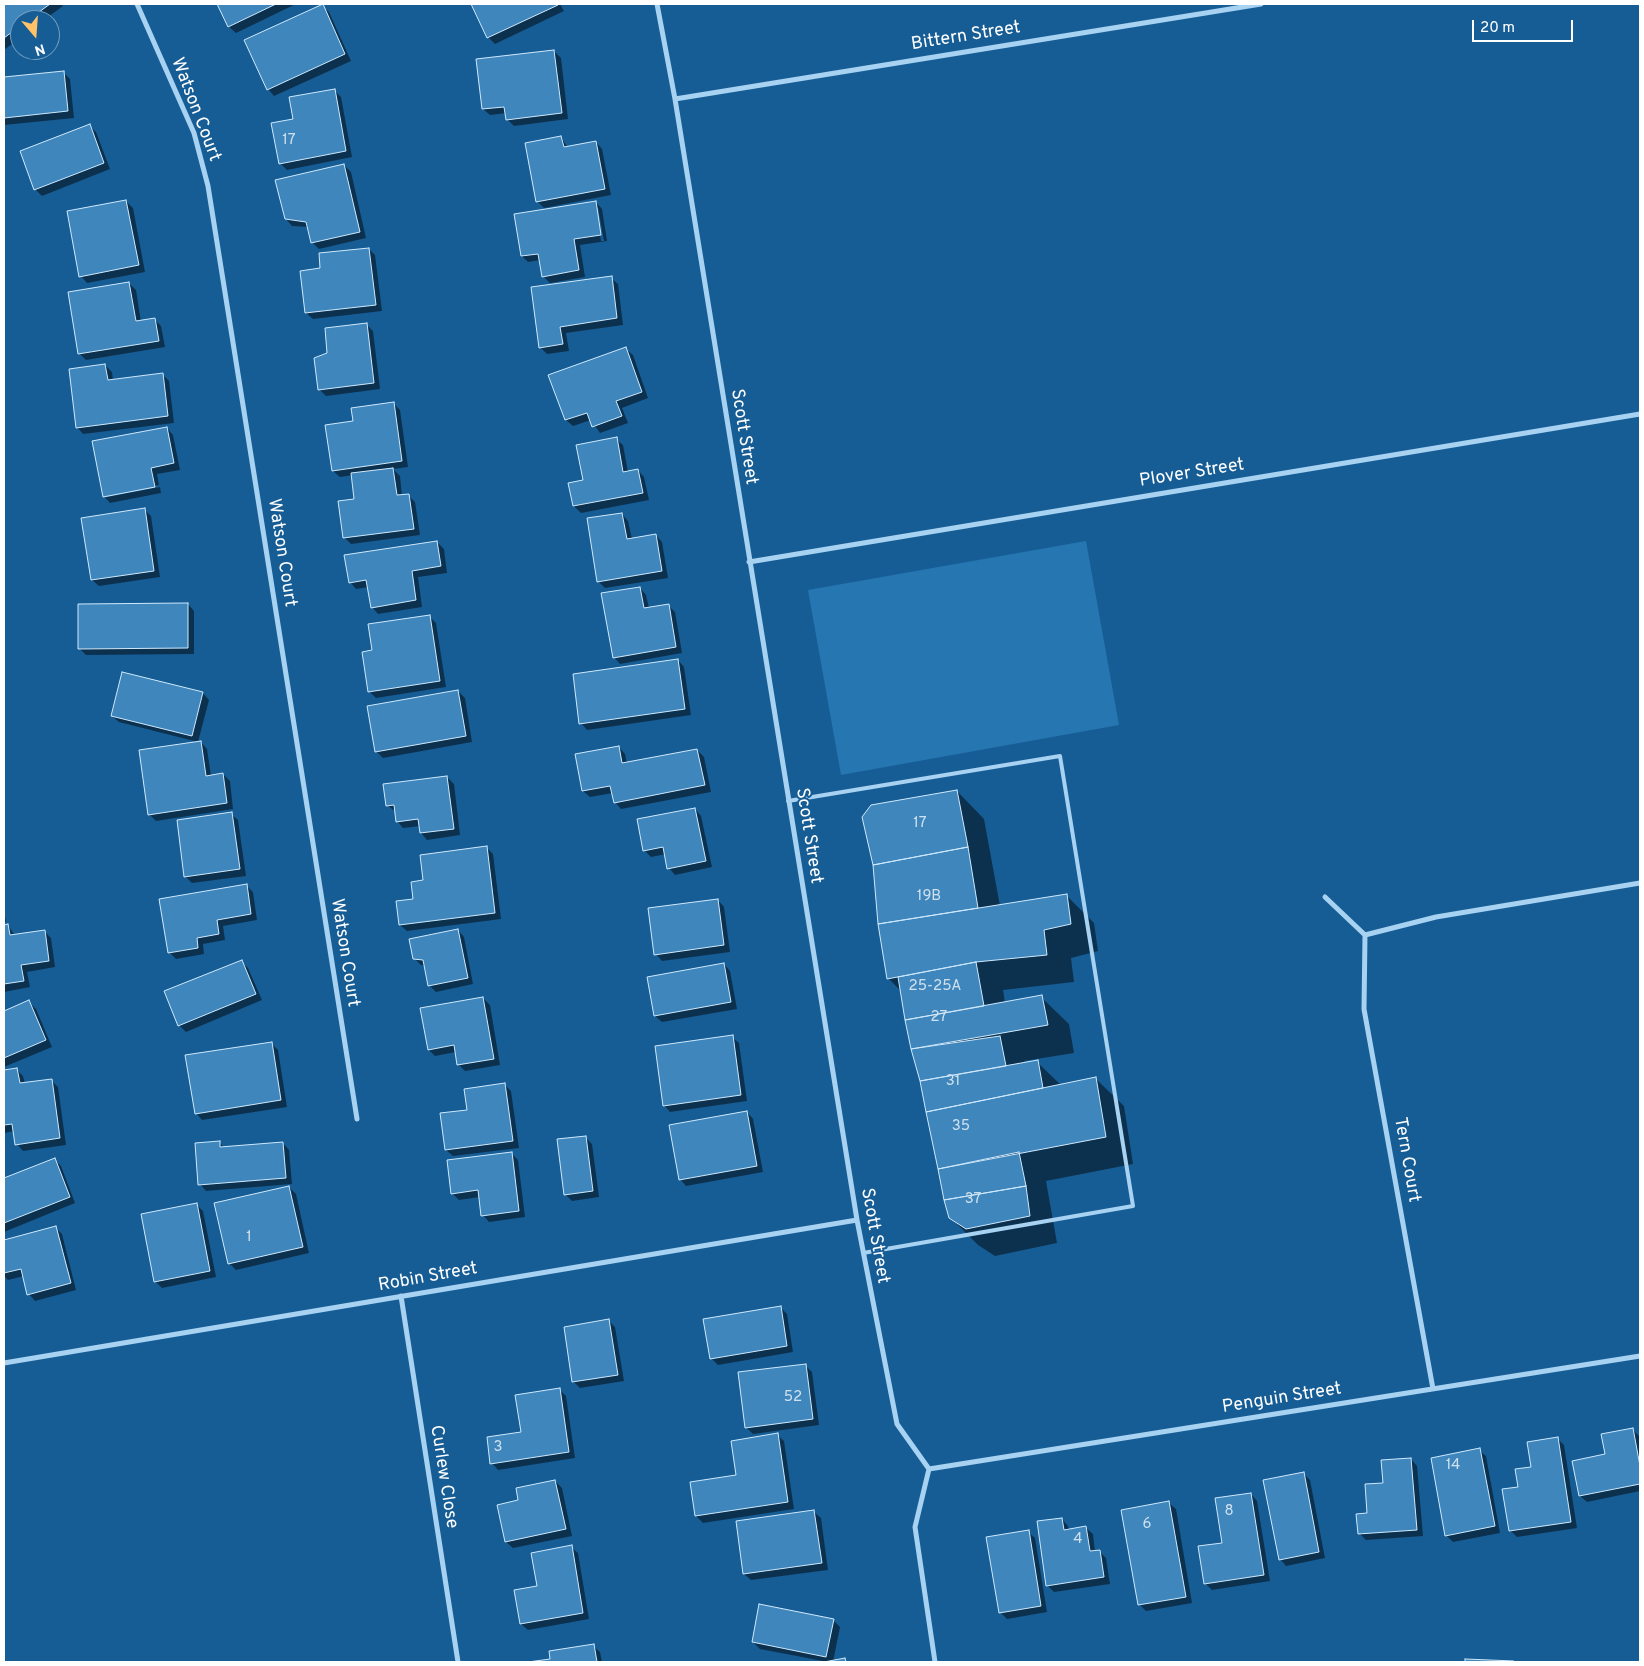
<!DOCTYPE html>
<html>
<head>
<meta charset="utf-8">
<style>
	body { margin:0 }
	#map { position:relative; width:1644px; height:1666px; overflow:hidden; background:#175d95; font-family:Overpass,sans-serif }
	canvas { display:block }
	.frame { position:absolute; inset:0; border:5px solid #fff; pointer-events:none }
	.north { position:absolute; left:10px; top:10px; width:50px; height:50px; box-sizing:border-box; background:#175d95; border:1px solid #749ebf; border-radius:50%; rotate:162deg; font-size:14px; font-weight:700; line-height:20px; text-align:center; color:#fff }
	.north::after { content:''; display:block; margin:auto; width:18px; height:22px; background:#ffc268; clip-path:polygon(50% 0,100% 100%,50% 72%,0 100%) }
	.scale { position:absolute; left:1472px; top:20px; width:101px; height:22px; box-sizing:border-box; border:2px solid #fff; border-top:0; padding-left:6px; font-size:15px; line-height:18px; white-space:nowrap; color:#fff; -webkit-text-stroke:4px #175d95; paint-order:stroke }
</style>
</head>
<body>
<div id="map">
<canvas width="1644" height="1666"></canvas>
<div class="frame"></div>
<div class="north">N</div>
<div class="scale">20 m</div>
</div>
<script>
const g = document.querySelector('canvas').getContext('2d');
g.lineJoin = 'round';
function fill(path, color) { g.fillStyle = color; g.fill(path, 'evenodd'); }
const shape = rows => new Path2D(rows.map(r => 'M' + r).join(''));
function trace(path, color, width, dash) { g.strokeStyle = color; g.lineWidth = width; g.lineCap = dash ? 'butt' : 'round'; g.setLineDash(dash || []); g.stroke(path); }
function label(font, color, halo, rows, align = 'center') {
  g.font = font + ' Overpass,sans-serif'; g.lineWidth = 4; g.setLineDash([]); g.textBaseline = 'middle'; g.strokeStyle = halo; g.fillStyle = color; for (const [text, x, y, turn = 0] of rows) {
    g.save(); g.translate(x, y); g.rotate((+turn || 0) * Math.PI / 180); g.textAlign = isNaN(turn) ? turn : align; if (halo) g.strokeText(text, 0, 0); g.fillText(text, 0, 0); g.restore();
  }
}
fill(shape([
	[1086,541,1119,725,841,775,808,590]
]), '#2676b2');
fill(shape([
	[4,4,61,4,63,6,44,20,20,20,20,38,4,50],
	[218,4,296,4,236,33,229,27],
	[472,4,560,4,564,11,495,44,488,37],
	[322,6,329,12,351,61,274,96,268,89],
	[554,51,561,58,568,119,514,126,507,119,507,113,490,115,483,109],
	[63,72,70,79,74,118,4,125,4,78],
	[334,90,341,97,352,157,287,170,280,163,295,120],
	[90,126,96,132,110,169,42,196,35,189],
	[561,137,568,148,596,142,602,149,611,195,544,208,537,201],
	[344,165,351,172,366,238,319,249,312,242,309,227,292,226,286,219],
	[126,201,133,208,145,272,87,283,81,276],
	[596,202,602,209,607,241,580,245,585,277,550,283,543,276,540,260,528,262,522,256],
	[596,208,598,208,604,241,601,241],
	[369,249,375,255,382,311,313,319,306,313,322,269],
	[611,278,618,284,623,325,566,333,569,351,547,354,540,347,532,288],
	[129,283,136,290,141,322,155,320,161,326,165,347,86,360,79,353],
	[366,324,373,331,380,389,326,396,319,389,329,354],
	[626,349,633,355,648,398,622,408,628,423,600,433,591,420,573,426,566,420],
	[105,365,112,372,113,381,162,374,169,381,174,423,83,434,77,427],
	[393,403,400,410,408,467,393,469,400,476,402,496,408,495,415,502,420,535,351,544,345,538,340,502,356,500,353,475,340,477,333,471,354,422],
	[167,428,173,435,180,470,157,474,159,485,107,495,107,497,160,487,161,493,110,503,104,496],
	[616,439,623,445,628,472,638,470,644,477,649,500,581,513,574,506,570,484,584,481],
	[144,509,151,516,160,577,99,586,92,580],
	[622,514,628,521,632,539,656,535,662,542,668,578,605,588,598,581],
	[437,542,444,549,447,573,418,577,422,607,378,614,372,607,369,587,356,589,350,582],
	[640,588,646,595,649,608,668,605,675,612,682,653,620,664,614,657],
	[188,604,194,611,194,654,86,655,79,648],
	[429,616,436,623,446,687,376,698,369,691,373,651],
	[678,660,684,667,691,715,587,730,581,723],
	[458,691,465,698,472,742,383,758,376,751],
	[203,693,209,700,198,742,119,722,112,716],
	[201,742,207,749,211,776,223,774,230,781,233,809,156,821,149,814],
	[619,747,625,754,627,763,697,750,704,757,711,792,621,809,615,802,613,793,590,797,583,791],
	[447,777,454,784,460,835,427,840,421,833,420,826,403,828,397,821,396,812,387,805],
	[957,791,984,819,1000,906,1067,896,1094,923,1098,951,1071,958,1074,982,1003,990,1005,1003,1041,997,1069,1024,1074,1053,1024,1061,1026,1064,1037,1062,1062,1086,1096,1079,1124,1106,1133,1164,1046,1181,1057,1243,995,1256,978,1245,950,1217,921,1080,912,1049,902,992,889,979,879,924],
	[695,809,701,816,712,867,675,875,669,868,666,854,651,857,645,851],
	[231,814,238,820,246,876,192,883,185,876],
	[486,847,493,854,501,919,407,931,400,925,424,881],
	[246,885,253,892,257,920,223,926,225,940,203,944,204,954,176,959,169,952],
	[718,900,724,907,730,952,662,961,656,954],
	[4,910,6,922,4,922],
	[8,925,15,936,44,931,51,938,55,967,27,972,30,987,4,992,4,926],
	[458,930,464,937,473,984,436,992,429,985,426,966,421,965,414,958],
	[241,961,248,968,262,1000,186,1032,179,1025],
	[724,964,730,971,737,1009,662,1022,655,1016],
	[483,998,490,1005,500,1065,465,1071,458,1064,456,1052,435,1056,429,1050],
	[29,1002,36,1009,52,1047,4,1067,4,1013],
	[732,1037,739,1043,747,1101,670,1112,664,1105],
	[271,1043,278,1050,287,1107,202,1120,196,1113],
	[17,1070,23,1076,25,1084,51,1080,58,1087,66,1145,23,1151,17,1144,15,1131,4,1133,4,1071],
	[505,1085,511,1091,519,1148,453,1156,446,1150,468,1111],
	[747,1112,753,1119,763,1172,686,1186,680,1179],
	[585,1137,592,1144,599,1197,572,1201,565,1194],
	[219,1142,225,1148,283,1143,289,1150,292,1184,206,1191,200,1184],
	[511,1153,518,1160,525,1217,489,1222,483,1215,480,1197,459,1200,452,1193],
	[55,1160,61,1166,75,1203,4,1232,4,1180],
	[289,1187,296,1194,309,1253,236,1270,229,1263],
	[196,1204,203,1211,216,1277,162,1288,155,1281],
	[56,1228,62,1234,76,1290,35,1301,29,1294,24,1276,8,1280,4,1276,4,1241],
	[781,1308,787,1314,793,1352,718,1365,711,1358],
	[609,1321,615,1327,624,1381,580,1388,573,1381],
	[805,1365,812,1372,819,1425,753,1434,746,1427],
	[560,1390,566,1396,575,1458,498,1470,492,1463,522,1433],
	[1632,1429,1639,1436,1640,1443,1640,1491,1587,1502,1580,1496,1573,1462,1607,1455],
	[777,1435,784,1441,794,1509,703,1523,696,1516,691,1483,737,1476],
	[1557,1438,1564,1445,1577,1528,1517,1537,1510,1530,1519,1488],
	[1479,1450,1486,1456,1500,1533,1453,1542,1446,1535],
	[1411,1459,1417,1466,1423,1536,1366,1540,1359,1533,1385,1484],
	[1303,1473,1310,1480,1325,1558,1286,1566,1280,1559],
	[555,1481,562,1488,572,1536,513,1548,506,1542,520,1501],
	[1251,1494,1257,1501,1270,1581,1212,1590,1205,1583],
	[1169,1503,1176,1509,1192,1603,1146,1611,1139,1604],
	[814,1512,821,1518,828,1570,751,1580,744,1574],
	[1062,1519,1068,1526,1069,1530,1086,1528,1093,1534,1095,1552,1099,1551,1106,1558,1110,1584,1054,1592,1047,1585],
	[1028,1532,1035,1538,1047,1612,1007,1619,1000,1612],
	[571,1547,578,1553,589,1619,528,1630,521,1624,538,1587],
	[833,1620,840,1627,833,1662,845,1659,847,1662,828,1662,760,1649,753,1642],
	[593,1646,600,1652,602,1662,536,1662,552,1660]
]), '#0007');
const building = shape([
	[4,4,50,4,28,20,20,20,20,26,4,38,4,4],
	[217,4,276,4,228,27,217,4],
	[323,4,345,54,267,90,244,40,323,4],
	[471,4,558,4,558,5,487,38,471,4],
	[554,50,562,113,506,120,504,107,482,109,476,59,554,50],
	[64,71,68,111,4,118,4,77,64,71],
	[335,89,346,151,279,164,271,123,293,119,289,97,335,89],
	[90,124,104,163,34,190,20,151,90,124],
	[561,136,564,147,596,141,605,189,536,202,525,143,561,136],
	[344,164,360,232,311,243,306,222,285,219,275,180,344,164],
	[126,200,139,265,79,277,67,211,126,200],
	[596,201,601,235,574,239,579,270,542,277,538,254,521,256,514,214,596,201],
	[369,248,376,305,305,313,300,271,320,268,319,253,369,248],
	[612,276,617,318,560,327,563,344,539,348,531,287,612,276],
	[129,282,136,321,155,318,159,341,78,354,68,292,129,282],
	[367,323,374,383,318,390,314,358,327,353,325,328,367,323],
	[626,347,642,392,616,401,622,416,592,427,587,413,565,420,548,375,626,347],
	[105,364,108,380,163,373,168,416,76,428,69,369,105,364],
	[394,402,402,461,332,471,325,425,353,421,351,408,394,402],
	[167,427,174,463,151,468,155,487,103,497,92,441,167,427],
	[617,437,623,472,638,469,643,493,573,506,568,483,583,480,576,445,617,437],
	[393,468,397,495,409,494,414,529,343,538,338,501,354,499,351,473,393,468],
	[145,508,154,571,91,580,81,518,145,508],
	[622,513,627,539,656,534,662,571,597,582,587,518,622,513],
	[437,541,441,566,412,571,416,600,371,608,366,580,349,583,344,555,437,541],
	[640,587,644,608,669,604,676,647,613,658,601,593,640,587],
	[188,603,188,648,78,649,78,604,188,603],
	[430,615,440,681,368,692,362,652,372,650,368,624,430,615],
	[678,659,685,709,579,724,573,674,678,659],
	[122,672,203,692,192,736,111,716,122,672],
	[458,690,466,736,375,752,367,706,458,690],
	[201,741,206,776,223,773,227,803,148,815,139,750,201,741],
	[619,746,622,763,697,749,705,785,614,803,610,786,582,791,575,754,619,746],
	[447,776,454,829,420,833,418,819,396,822,394,805,386,806,383,784,447,776],
	[957,790,968,847,873,865,862,817,871,805,957,790],
	[695,808,706,861,667,869,663,847,643,851,637,819,695,808],
	[232,812,240,869,184,877,177,820,232,812],
	[487,846,495,913,399,925,396,901,413,899,411,882,423,880,420,855,487,846],
	[968,847,978,908,878,924,873,865,968,847],
	[247,884,251,914,217,920,219,934,197,938,198,948,168,953,159,899,247,884],
	[1067,894,1071,924,1044,930,1047,955,976,962,887,979,878,924,1067,894],
	[718,899,724,945,654,955,648,908,718,899],
	[8,924,10,935,45,930,49,961,21,965,24,981,4,984,4,925,8,924],
	[458,929,468,978,428,986,423,960,413,959,409,939,458,929],
	[242,960,256,994,178,1026,164,991,242,960],
	[976,962,984,1006,905,1020,898,977,976,962],
	[724,963,731,1002,654,1016,647,977,724,963],
	[1042,995,1048,1025,911,1049,905,1020,1042,995],
	[483,997,494,1059,457,1065,454,1045,428,1050,420,1008,483,997],
	[29,1000,46,1040,4,1058,4,1011,29,1000],
	[733,1035,741,1095,663,1106,655,1046,733,1035],
	[1000,1036,1006,1066,920,1081,911,1049,1000,1036],
	[272,1042,281,1100,195,1114,185,1055,272,1042],
	[1038,1060,1043,1088,926,1112,920,1081,1038,1060],
	[17,1068,20,1083,52,1079,60,1138,15,1145,12,1124,4,1125,4,1070,17,1068],
	[1096,1077,1106,1137,938,1169,926,1112,1096,1077],
	[505,1083,513,1141,445,1150,440,1113,467,1110,464,1089,505,1083],
	[747,1111,757,1166,679,1180,669,1125,747,1111],
	[586,1136,593,1191,564,1195,557,1139,586,1136],
	[220,1141,220,1147,283,1142,286,1178,198,1185,195,1143,220,1141],
	[512,1152,519,1211,481,1216,478,1190,451,1194,447,1160,512,1152],
	[1019,1152,1026,1186,944,1200,938,1169,1019,1152],
	[55,1158,70,1197,4,1223,4,1178,55,1158],
	[289,1186,303,1247,228,1264,214,1203,289,1186],
	[1026,1186,1030,1216,966,1229,949,1218,944,1200,1026,1186],
	[197,1203,210,1271,154,1282,141,1214,197,1203],
	[56,1226,71,1283,27,1295,21,1269,4,1273,4,1240,56,1226],
	[781,1306,787,1346,710,1359,703,1319,781,1306],
	[609,1319,618,1375,572,1382,564,1327,609,1319],
	[806,1364,813,1419,745,1428,738,1372,806,1364],
	[560,1388,569,1452,490,1464,487,1437,521,1432,515,1395,560,1388],
	[1633,1428,1640,1466,1640,1484,1579,1496,1572,1461,1605,1454,1601,1434,1633,1428],
	[778,1433,788,1502,695,1516,690,1482,736,1475,731,1441,778,1433],
	[1558,1437,1571,1522,1509,1531,1502,1489,1518,1487,1515,1469,1531,1467,1527,1442,1558,1437],
	[1480,1448,1495,1526,1445,1536,1431,1458,1480,1448],
	[1411,1458,1417,1530,1358,1534,1356,1514,1367,1513,1365,1484,1383,1483,1381,1460,1411,1458],
	[1304,1472,1319,1552,1279,1560,1263,1480,1304,1472],
	[555,1480,566,1529,505,1542,497,1505,518,1500,516,1488,555,1480],
	[1251,1493,1264,1575,1204,1584,1198,1546,1222,1543,1215,1498,1251,1493],
	[1169,1501,1186,1597,1138,1605,1121,1510,1169,1501],
	[814,1510,822,1563,743,1574,736,1521,814,1510],
	[1062,1518,1064,1530,1086,1526,1090,1551,1100,1550,1104,1577,1046,1586,1037,1521,1062,1518],
	[1029,1530,1041,1606,999,1613,986,1537,1029,1530],
	[572,1545,583,1613,520,1624,514,1590,537,1586,531,1553,572,1545],
	[759,1604,834,1619,826,1657,752,1642,759,1604],
	[594,1644,597,1662,528,1662,550,1659,549,1651,594,1644],
	[845,1658,846,1662,824,1662,845,1658],
	[1465,1659,1514,1661,1514,1662,1465,1662,1465,1659]
]);
fill(building, '#3f86bd');
trace(building, '#cfe9fc', 1);
trace(shape([
	[788,801,1060,756,1133,1206,863,1253]
]), '#a8d2f1', 4);
trace(shape([
	[137,4,194,133,208,186,357,1119],
	[657,4,675,99,857,1220,897,1424,929,1469,915,1527,935,1662],
	[675,99,1261,4],
	[749,562,1640,414],
	[1325,897,1365,935],
	[401,1296,458,1662],
	[4,1363,857,1220],
	[1433,1389,1364,1009,1365,935,1436,917,1640,883],
	[929,1469,1640,1356]
]), '#a8d2f1', 5);
label('15px', '#cfe1ee', null, [
	["17",289,141],
	["17",920,824],
	["19B",929,897],
	["25-25A",935,987],
	["27",939,1018],
	["31",953,1082],
	["35",961,1127],
	["37",973,1200],
	["1",249,1238],
	["52",793,1398],
	["3",498,1448],
	["14",1453,1466],
	["8",1229,1512],
	["6",1147,1525],
	["4",1078,1540]
]);
label('18px', '#fff', '#175d95', [
	["Bittern Street",966,37,-9],
	["Watson Court",195,110,69],
	["Scott Street",743,437,81],
	["Plover Street",1192,474,-9],
	["Watson Court",281,553,81],
	["Scott Street",808,836,81],
	["Watson Court",344,953,81],
	["Tern Court",1406,1160,80],
	["Scott Street",874,1236,80],
	["Robin Street",428,1278,-10],
	["Penguin Street",1282,1399,-9],
	["Curlew Close",443,1477,81]
]);
</script>
</body>
</html>
